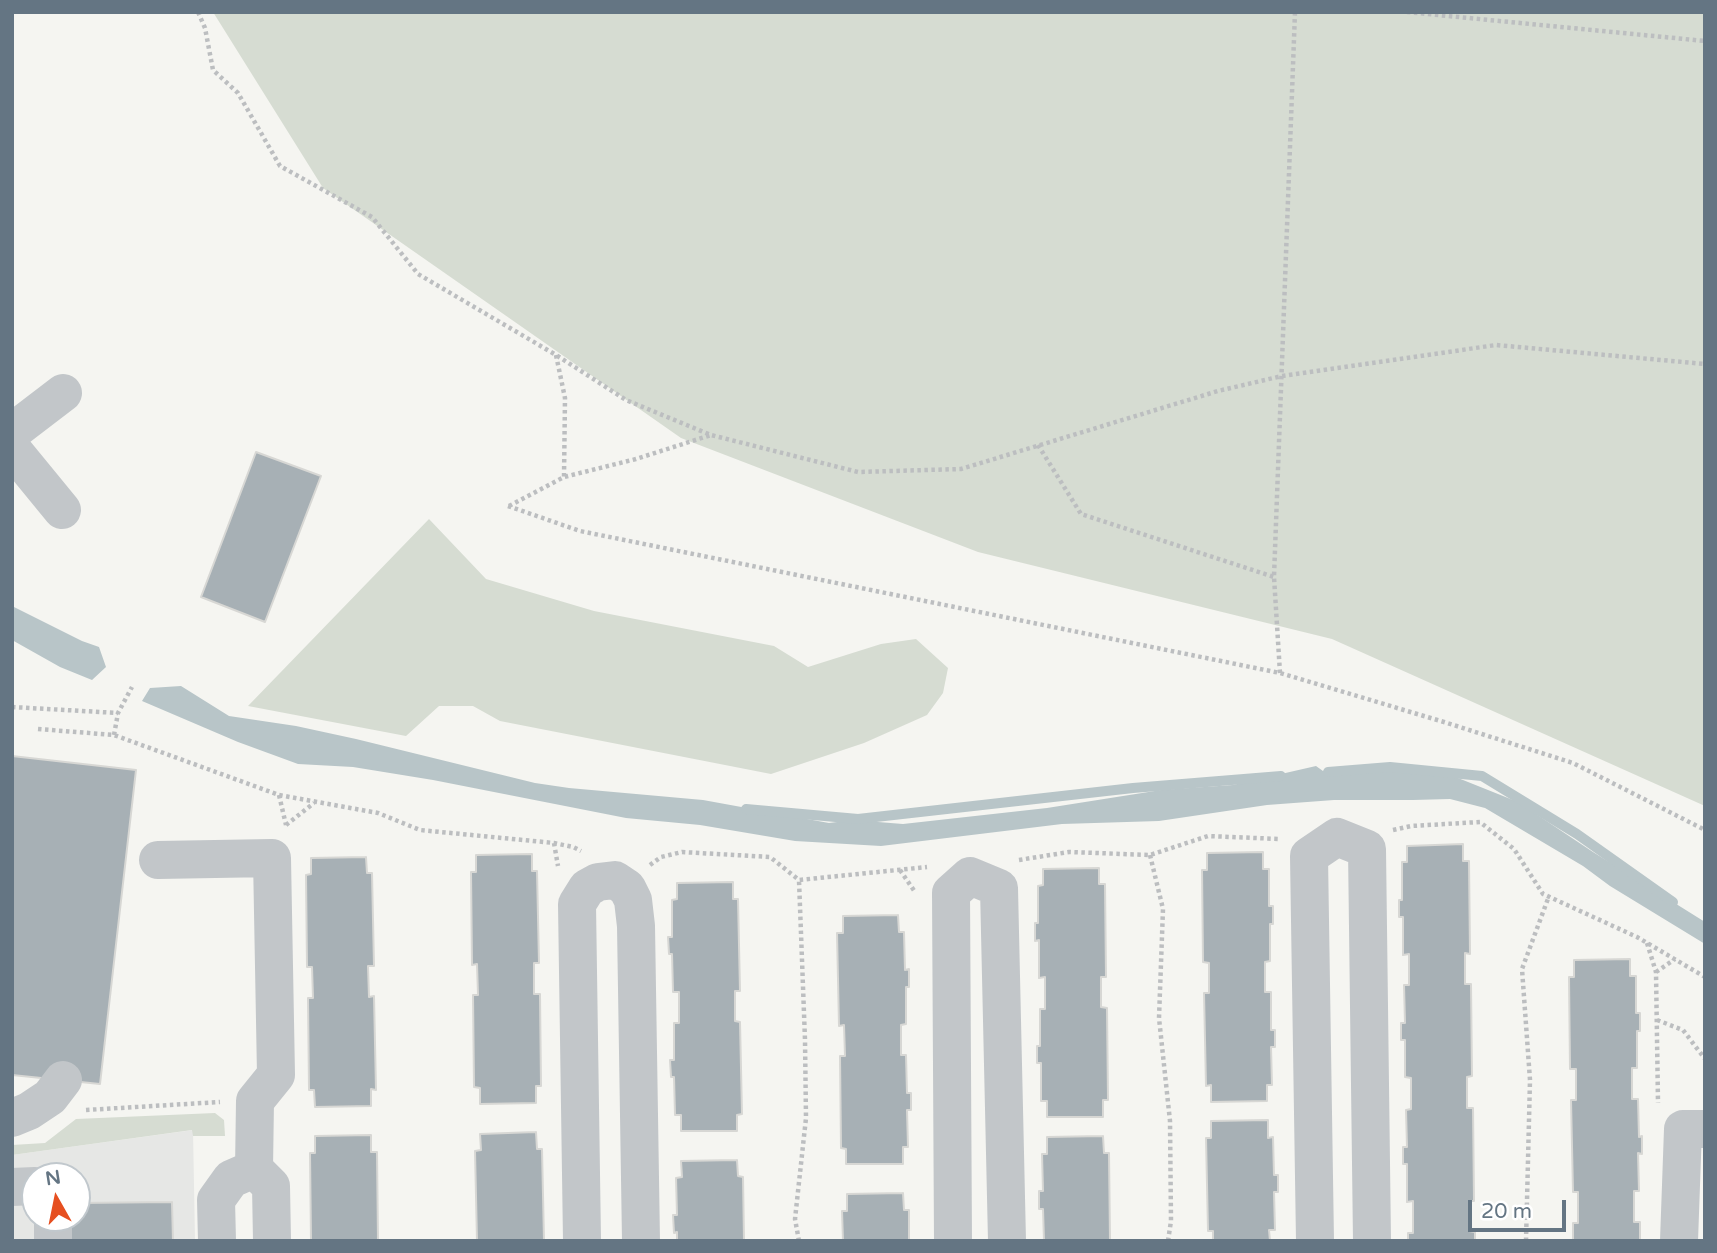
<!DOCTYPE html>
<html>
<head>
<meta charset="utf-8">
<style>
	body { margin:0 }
	#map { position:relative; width:1717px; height:1253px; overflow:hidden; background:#f5f5f1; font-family:"Varela Round",sans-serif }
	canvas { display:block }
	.frame { position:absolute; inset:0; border:14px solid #647583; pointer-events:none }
	.north { position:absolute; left:21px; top:1162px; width:70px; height:70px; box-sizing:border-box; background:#fff; border:2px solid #c1c8cd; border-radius:50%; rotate:351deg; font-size:19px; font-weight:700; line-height:28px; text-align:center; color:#647583 }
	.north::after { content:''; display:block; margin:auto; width:24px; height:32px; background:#e64f20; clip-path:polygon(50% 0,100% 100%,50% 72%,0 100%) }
	.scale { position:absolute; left:1468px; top:1200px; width:98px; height:32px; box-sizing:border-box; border:4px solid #647583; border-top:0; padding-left:9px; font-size:21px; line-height:24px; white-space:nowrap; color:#647583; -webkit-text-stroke:5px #fff; paint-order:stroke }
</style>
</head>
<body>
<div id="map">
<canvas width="1717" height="1253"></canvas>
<div class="frame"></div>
<div class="north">N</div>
<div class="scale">20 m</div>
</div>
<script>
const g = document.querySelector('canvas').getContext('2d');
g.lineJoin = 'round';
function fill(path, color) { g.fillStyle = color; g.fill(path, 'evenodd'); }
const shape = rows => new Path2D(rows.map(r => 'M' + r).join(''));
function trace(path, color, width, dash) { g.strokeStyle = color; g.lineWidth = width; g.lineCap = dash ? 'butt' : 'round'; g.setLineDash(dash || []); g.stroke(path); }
fill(shape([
	[193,1130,195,1241,12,1241,12,1155],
	[35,1176,77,1176,77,1218,35,1218]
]), '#e6e7e5');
fill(shape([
	[213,12,1705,12,1705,806,1332,639,978,552,681,438,323,188],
	[429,519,486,579,594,611,774,646,808,667,881,644,916,639,948,668,943,693,927,715,864,743,771,774,500,721,473,706,439,706,406,736,248,706],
	[215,1113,224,1120,225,1136,193,1136,192,1130,12,1155,12,1145,45,1143,76,1119]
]), '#d6dcd2');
fill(shape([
	[12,606,82,641,99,647,106,667,92,680,60,667,12,640],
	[181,686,229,716,296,726,356,739,535,783,569,788,703,800,829,823,853,820,903,824,1047,808,1161,790,1233,785,1316,766,1323,771,1451,770,1453,776,1518,802,1593,852,1705,922,1705,944,1610,886,1583,866,1485,808,1450,799,1413,800,1334,800,1267,805,1159,821,1062,824,881,846,795,841,700,825,626,818,433,780,353,767,298,764,238,742,142,701,150,688]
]), '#b8c5c8');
trace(shape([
	[1328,772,1390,767,1482,776,1577,834,1673,902],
	[746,809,858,819,1133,788,1281,776]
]), '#b8c5c8', 10);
const building = shape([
	[256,452,321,476,265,622,201,597,256,452],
	[12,756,136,770,100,1084,12,1075,12,756],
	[1463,844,1463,861,1469,861,1470,954,1465,953,1465,984,1471,984,1472,1076,1467,1077,1467,1108,1473,1108,1474,1201,1469,1201,1469,1231,1475,1232,1475,1241,1408,1241,1408,1233,1413,1233,1413,1201,1407,1202,1407,1164,1403,1164,1403,1147,1407,1147,1406,1110,1411,1109,1411,1078,1405,1077,1405,1040,1401,1040,1401,1023,1405,1023,1404,985,1409,985,1409,954,1403,955,1403,917,1399,917,1399,900,1402,900,1402,862,1407,862,1407,846,1463,844],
	[1263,852,1263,869,1269,869,1269,906,1273,906,1273,924,1270,924,1270,961,1265,962,1265,992,1271,992,1271,1030,1275,1030,1275,1047,1271,1047,1272,1085,1267,1085,1267,1101,1211,1102,1211,1085,1206,1086,1204,993,1209,993,1209,963,1203,962,1202,870,1207,870,1207,853,1263,852],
	[532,854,532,871,537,871,539,963,534,963,534,994,540,994,541,1086,536,1086,536,1103,480,1104,480,1088,474,1087,473,995,478,995,477,964,472,965,471,872,476,872,476,855,532,854],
	[366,857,367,873,372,873,374,966,368,966,369,997,374,996,376,1090,371,1089,371,1106,315,1107,314,1090,309,1090,308,998,313,998,312,967,307,967,306,875,311,874,311,858,366,857],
	[1099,868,1099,884,1105,884,1106,977,1101,977,1101,1007,1107,1008,1108,1100,1103,1100,1103,1117,1047,1117,1047,1101,1041,1101,1041,1063,1037,1063,1037,1046,1040,1046,1040,1009,1045,1009,1045,977,1039,978,1039,940,1035,941,1035,923,1038,923,1038,886,1043,885,1043,869,1099,868],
	[733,882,733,899,738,899,740,991,735,991,735,1021,740,1022,742,1114,737,1115,737,1131,681,1131,681,1115,675,1115,674,1077,671,1077,670,1060,674,1060,674,1023,679,1023,679,992,673,992,672,954,669,954,668,937,672,937,672,900,677,899,677,883,733,882],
	[898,915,899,932,904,932,905,970,909,969,909,987,906,987,906,1024,901,1025,901,1055,906,1055,907,1093,911,1093,911,1110,907,1110,908,1147,903,1147,903,1164,846,1164,846,1149,841,1148,840,1056,845,1056,844,1025,839,1026,837,933,843,933,843,916,898,915],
	[1630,959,1630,976,1636,976,1636,1013,1640,1013,1640,1031,1637,1031,1637,1068,1632,1068,1632,1099,1638,1099,1639,1137,1642,1136,1642,1154,1638,1153,1639,1191,1634,1191,1634,1222,1640,1222,1640,1241,1573,1241,1573,1223,1578,1223,1578,1192,1573,1192,1571,1100,1576,1100,1576,1069,1570,1069,1569,977,1574,977,1574,960,1630,959],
	[1268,1120,1268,1138,1273,1137,1274,1175,1278,1175,1278,1192,1274,1192,1275,1230,1269,1230,1270,1241,1213,1241,1213,1231,1208,1231,1206,1138,1211,1138,1211,1121,1268,1120],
	[536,1132,537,1149,542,1149,544,1241,477,1241,475,1151,481,1150,480,1134,536,1132],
	[371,1135,371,1152,377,1152,378,1241,311,1241,310,1153,315,1153,315,1136,371,1135],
	[1103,1136,1104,1153,1109,1153,1110,1241,1044,1241,1043,1209,1039,1209,1039,1191,1043,1191,1042,1154,1047,1154,1047,1137,1103,1136],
	[737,1160,738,1176,743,1177,744,1241,677,1241,677,1232,674,1233,673,1215,677,1215,676,1178,682,1177,681,1161,737,1160],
	[903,1193,904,1210,909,1210,909,1241,843,1241,842,1211,847,1211,847,1194,903,1193],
	[172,1202,173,1241,68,1241,68,1218,77,1218,77,1203,172,1202]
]);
fill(building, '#a7b0b5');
trace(building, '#d7d7d4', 2);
trace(shape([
	[198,12,205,28,213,70,238,93,280,166,372,217,418,274,556,355,626,400,711,435,858,472,961,469,1218,391,1282,376,1496,345,1705,364],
	[1407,12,1705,41],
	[556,355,565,398,564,477],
	[1038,445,1081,514,1274,577],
	[508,506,580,531,1280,673,1444,722,1573,763,1705,830],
	[509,506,564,477,636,459,711,435],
	[1280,673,1274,577,1295,12],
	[12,707,118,713],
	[38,729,114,735,279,795,378,813,420,830,554,843,573,847,581,851],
	[114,735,118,713,132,687],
	[279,795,286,825],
	[286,825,314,803],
	[1393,830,1411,826,1480,822,1514,849,1543,894,1637,937,1705,977],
	[554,843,558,866],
	[1150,855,1163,909,1159,1018,1170,1121,1171,1221,1168,1241],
	[1019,860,1069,852,1150,855,1208,836,1279,839],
	[650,865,661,857,682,852,770,857,799,880,927,867],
	[900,870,915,892],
	[1647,943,1656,972,1658,1103],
	[1656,972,1675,959],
	[1657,1020,1683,1030,1705,1059],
	[86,1110,220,1102],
	[799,1241,795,1219,806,1118,805,1040,799,880],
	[1526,1241,1530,1080,1522,969,1549,896]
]), '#bcbec0', 4.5, [3.5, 3.5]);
trace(shape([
	[12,432,63,393],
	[12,449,62,510],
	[158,860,272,858,276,1075,255,1101,254,1169],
	[12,1118,29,1111,50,1097,63,1080],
	[12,1187,35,1186],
	[53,1241,53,1218],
	[217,1241,216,1200,231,1179,254,1169,271,1186,272,1241],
	[582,1241,577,904,587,888,598,882,615,880,627,888,633,900,636,926,641,1241],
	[953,1241,951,893,970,876,999,888,1007,1241],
	[1315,1241,1309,856,1337,837,1367,849,1372,1241],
	[1679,1241,1683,1129,1705,1129]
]), '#c2c6c9', 38);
</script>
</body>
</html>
